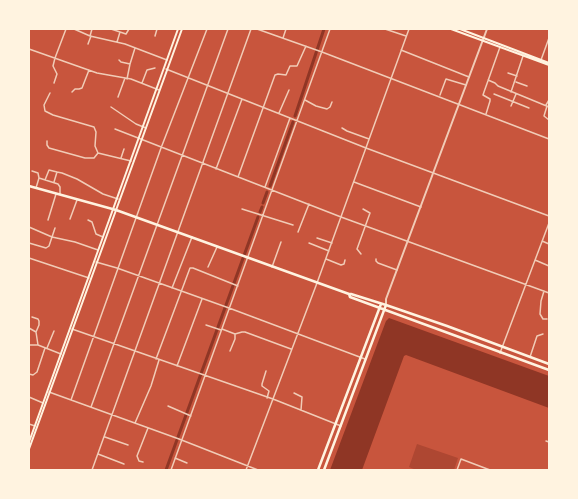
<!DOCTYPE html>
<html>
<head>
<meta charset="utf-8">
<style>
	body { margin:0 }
	#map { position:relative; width:578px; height:499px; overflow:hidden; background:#c8553d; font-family:"Work Sans",sans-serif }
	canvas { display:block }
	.frame { position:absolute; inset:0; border:30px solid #fff3e0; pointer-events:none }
</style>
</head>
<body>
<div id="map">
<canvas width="578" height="499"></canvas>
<div class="frame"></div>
</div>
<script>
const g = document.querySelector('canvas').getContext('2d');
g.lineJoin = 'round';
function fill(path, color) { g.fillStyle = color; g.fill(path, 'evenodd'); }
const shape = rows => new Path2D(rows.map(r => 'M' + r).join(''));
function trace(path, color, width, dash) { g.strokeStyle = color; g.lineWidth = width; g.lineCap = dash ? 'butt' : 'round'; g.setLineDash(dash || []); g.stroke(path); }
fill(shape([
	[417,444,458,458,454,470,416,470,409,467]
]), '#ae4732');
fill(shape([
	[389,318,549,376,549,408,406,355,404,356,362,470,330,470,386,321]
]), '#8f3625');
trace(shape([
	[295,116,324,29],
	[270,186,293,122],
	[263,203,267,192],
	[260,212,262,207],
	[166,470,258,217]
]), '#8f3625', 3);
trace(shape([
	[74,29,90,36,125,44,167,60],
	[111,29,120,32,117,42],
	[257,29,322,52,549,139],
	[385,29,406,36],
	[120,32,126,34,129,29],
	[90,36,92,29],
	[155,36,157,29],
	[283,38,286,29],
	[88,44,91,36],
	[29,49,97,73,131,79,159,90],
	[401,50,469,77],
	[119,60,121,62,130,64],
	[541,60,549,38],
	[166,69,366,148,549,216],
	[508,73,517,76],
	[127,79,130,64,135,48],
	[488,80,495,83,498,86,549,107],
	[516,82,527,86],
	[54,83,57,74,53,66,55,58,66,29],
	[142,83,147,70,155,68],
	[72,92,75,89,79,89,82,88,89,70],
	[511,92,523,56],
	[50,93,44,105,45,111,53,115,94,127,96,132,95,146,98,153],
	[494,94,529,108],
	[440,95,446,79,466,85],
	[118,97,125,78],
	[305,100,316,106,327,109,330,107,332,102],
	[546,105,549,100],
	[511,106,516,94],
	[547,106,544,116,549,120],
	[111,107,136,124,146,128],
	[279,113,289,90],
	[486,114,490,101,490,99,483,95,484,92,500,47],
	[342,128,347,131,369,139],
	[115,129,341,217,549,293],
	[47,141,47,145,49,148,85,158,94,158,98,153],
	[98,153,131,161],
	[121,158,124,149],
	[216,169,242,99],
	[32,171,38,173,39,178],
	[238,177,275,75,278,74,286,75,290,66,297,66,306,46],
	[45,180,49,170,57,172],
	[54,182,57,172,62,173,77,179,103,194,118,199],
	[354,182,421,207],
	[265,187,290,118],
	[36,188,39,178,58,184,60,187,60,194],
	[242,209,293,225],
	[70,219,77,200],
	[48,220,56,194],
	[88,220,92,222,96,234,103,237],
	[29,227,52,237,75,242,98,250],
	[298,232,309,204],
	[317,238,332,243],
	[542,241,549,244],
	[29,243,46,248,49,246,55,228],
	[309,243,329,251],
	[361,254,357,249,370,213,363,209],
	[29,258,89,278],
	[326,259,341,265,344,264,345,260],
	[376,259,376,261,378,263,397,270],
	[535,260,549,266],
	[96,262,117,268,229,308,365,359],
	[208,267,217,247],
	[272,267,281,242],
	[172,288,192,237],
	[544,291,541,301,540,314,543,319,547,319],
	[32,317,38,319,39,321,39,325,36,332],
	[206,325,221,330],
	[29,328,36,332,38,345],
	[72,329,273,399,341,426],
	[222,329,235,334,242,332,245,332,291,349],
	[29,345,38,345,61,354],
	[47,348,54,331],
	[230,351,235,339,235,334],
	[500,353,549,223],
	[530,357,537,336,543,334],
	[156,359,190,268,193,268,238,286],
	[177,366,202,299],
	[266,371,262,384,262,386,269,391,267,398],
	[29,374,33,375,37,372,45,348],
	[49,392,179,439,258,470],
	[294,393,302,397,301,410],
	[29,397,43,403],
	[71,400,161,148,207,29],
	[168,406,191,416],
	[91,407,228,29],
	[135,423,151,386,159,360],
	[29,424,35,426],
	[105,437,128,445],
	[546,441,549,442],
	[98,454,124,464],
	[175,458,187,463],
	[143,462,139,461,137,456,148,428],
	[92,470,251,29],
	[171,470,330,29],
	[246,470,317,283,409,29],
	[457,470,461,459,490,470]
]), '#f1ccb7', 1.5);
trace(shape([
	[386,305,386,299,487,29]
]), '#f1ccb7', 2);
trace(shape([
	[451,29,549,65],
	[460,29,549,63],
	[29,442,178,29],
	[29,449,182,29]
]), '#fff3e0', 2);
trace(shape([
	[29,186,116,210,349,294,351,294,386,305,447,326,549,364],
	[349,294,350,297,549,370],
	[318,470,381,304],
	[324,470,386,305]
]), '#fff3e0', 2.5);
</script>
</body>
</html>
